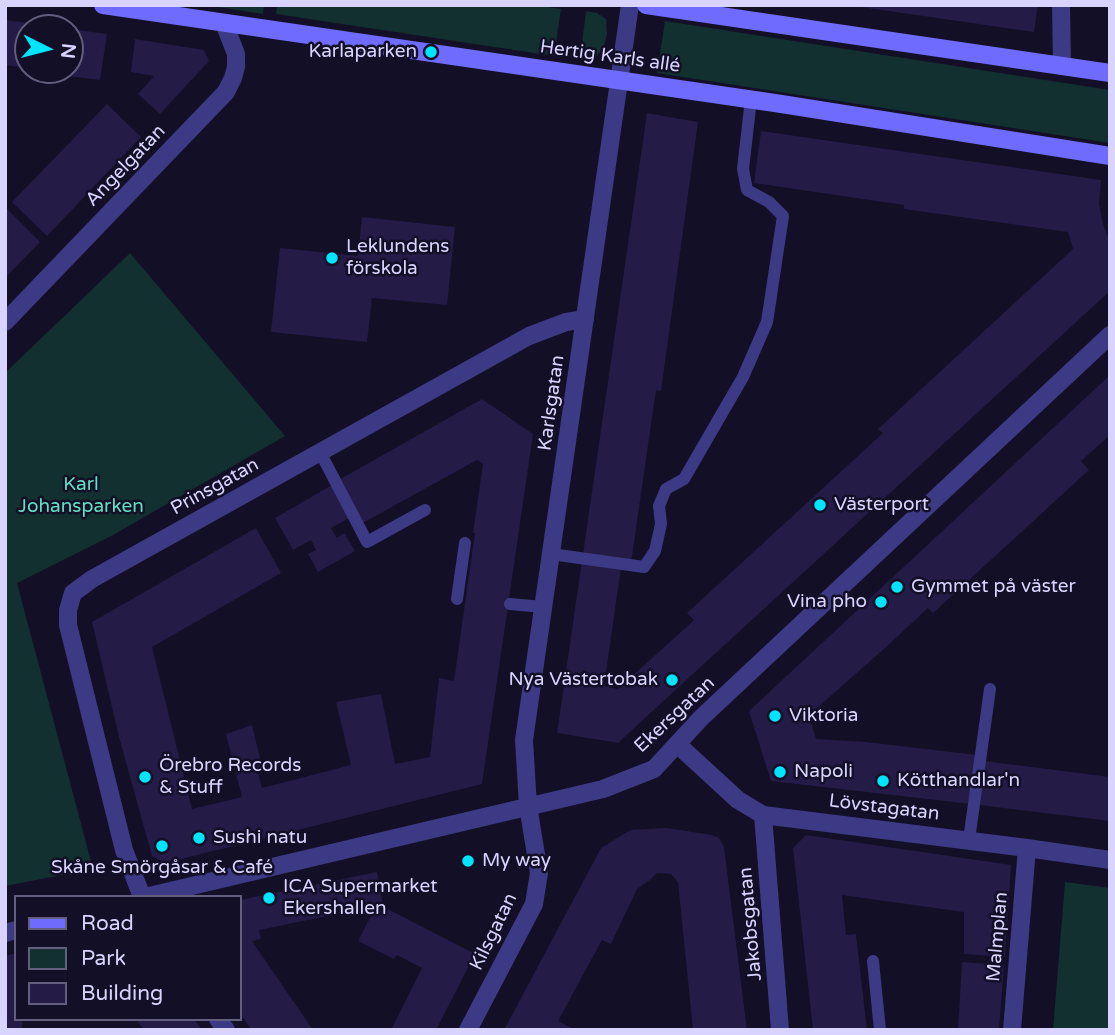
<!DOCTYPE html>
<html>
<head>
<meta charset="utf-8">
<style>
	body { margin:0 }
	#map { position:relative; width:1115px; height:1035px; overflow:hidden; background:#130f26; font-family:"Varela Round",sans-serif }
	canvas { display:block }
	.frame { position:absolute; inset:0; border:7px solid #d9d4ff; pointer-events:none }
	.legend { position:absolute; left:14px; top:895px; width:228px; height:126px; box-sizing:border-box; background:#130f26; border:2px solid #625e7d; margin:0; padding:9px 12px; list-style:none; font-size:21px; color:#d9d4ff }
	.legend li { display:flex; align-items:center; gap:14px; height:35px }
	.legend b { width:35px; border:2px solid #625e7d }
	.north { position:absolute; left:14px; top:14px; width:70px; height:70px; box-sizing:border-box; background:#130f26; border:2px solid #625e7d; border-radius:50%; rotate:96deg; font-size:19px; font-weight:700; line-height:28px; text-align:center; color:#d9d4ff }
	.north::after { content:''; display:block; margin:auto; width:24px; height:32px; background:#00e5ff; clip-path:polygon(50% 0,100% 100%,50% 72%,0 100%) }
</style>
</head>
<body>
<div id="map">
<canvas width="1115" height="1035"></canvas>
<div class="frame"></div>
<ul class="legend">
<li><b style="height:9px;background:#6f6bff"></b>Road</li>
<li><b style="height:19px;background:#12302f"></b>Park</li>
<li><b style="height:19px;background:#241b47"></b>Building</li>
</ul>
<div class="north">N</div>
</div>
<script>
const g = document.querySelector('canvas').getContext('2d');
g.lineJoin = 'round';
function fill(path, color) { g.fillStyle = color; g.fill(path, 'evenodd'); }
const shape = rows => new Path2D(rows.map(r => 'M' + r).join(''));
function trace(path, color, width, dash) { g.strokeStyle = color; g.lineWidth = width; g.lineCap = dash ? 'butt' : 'round'; g.setLineDash(dash || []); g.stroke(path); }
function label(font, color, halo, rows, align = 'center') {
  g.font = font + ' "Varela Round",sans-serif'; g.lineWidth = 5; g.setLineDash([]); g.textBaseline = 'middle'; g.strokeStyle = halo; g.fillStyle = color; for (const [text, x, y, turn = 0] of rows) {
    g.save(); g.translate(x, y); g.rotate((+turn || 0) * Math.PI / 180); g.textAlign = isNaN(turn) ? turn : align; if (halo) g.strokeText(text, 0, 0); g.fillText(text, 0, 0); g.restore();
  }
}
fill(shape([
	[205,5,264,5,263,14],
	[277,5,535,5,561,9,554,56,276,14],
	[586,11,597,13,606,19,607,34,604,46,597,56,589,60,580,60],
	[665,21,1110,90,1110,143,657,73],
	[130,253,285,436,113,535,17,583,93,869,5,886,5,373],
	[1065,882,1110,888,1110,1030,1053,1030]
]), '#12302f');
fill(shape([
	[861,5,1038,5,1034,32,861,7],
	[5,20,50,26,50,28,28,28,28,68,5,65],
	[70,29,107,34,100,80,35,72,35,70,70,70],
	[135,39,204,50,209,61,160,114,138,94,154,76,131,72],
	[107,104,141,137,47,236,12,202],
	[647,113,698,122,661,391,656,390,630,570,621,568,604,686,618,689,694,620,687,613,883,433,878,429,1073,249,1068,232,904,209,904,205,754,183,761,131,1101,180,1099,204,1103,224,1110,242,1110,291,620,741,619,743,557,733],
	[7,209,40,242,5,278,5,211],
	[362,217,455,227,447,305,372,298,367,342,271,332,280,248,358,256],
	[1110,375,1110,435,1081,461,1089,470,933,613,928,608,884,649,809,715,816,739,866,742,977,755,971,804,771,781,749,711],
	[482,399,533,434,482,784,165,863,152,856,119,737,92,622,256,528,281,573,152,647,192,809,242,797,226,734,252,725,262,767,257,769,262,788,351,765,336,702,381,694,395,764,430,757,439,678,454,681,475,533,473,533,483,464,477,460,361,524,337,481],
	[332,485,351,517,331,528,337,538,344,533,355,551,318,572,308,554,316,550,311,540,293,550,275,518],
	[984,761,1110,777,1110,821,979,805],
	[667,828,712,835,719,838,724,847,747,1030,693,1030,678,882,671,874,657,873,651,879,637,889,611,944,602,940,558,1021,575,1030,504,1030,601,848,630,830],
	[806,835,1011,865,1005,957,964,954,964,912,842,895,846,935,856,934,867,1030,813,1030,793,848],
	[377,872,383,905,380,905,475,954,436,1030,391,1030,422,968,397,955,394,959,358,941,376,906,259,930,261,939,252,941,313,1030,251,1030,240,1013,240,900],
	[16,953,16,1019,22,1019,22,1030,5,1030,5,956],
	[962,962,1004,965,999,1030,958,1030],
	[136,1019,194,1019,202,1030,144,1030]
]), '#241b47');
trace(shape([
	[320,452,367,542,425,510],
	[551,554,644,567,655,551,661,524,659,506,666,489,684,479,743,377,767,322,783,216,769,202,747,190,743,169,751,99],
	[457,599,465,543],
	[510,604,543,607],
	[969,840,990,689],
	[873,961,880,1030]
]), '#3d3a85', 12);
trace(shape([
	[1061,5,1062,66],
	[5,322,226,92,233,78,236,67,236,54,224,23],
	[677,744,738,800,763,815,1027,848,1110,860],
	[763,815,780,1030],
	[142,897,124,850,68,625,68,610,73,593,92,579,529,336,566,322,585,319],
	[145,897,603,789,654,769,701,718,1110,335],
	[5,933,16,930],
	[218,1019,226,1030],
	[468,1030,534,904,539,873,528,806,524,740,630,5],
	[1012,1030,1027,848]
]), '#3d3a85', 18);
trace(shape([
	[103,5,775,103,1110,156],
	[646,5,1110,73]
]), '#6f6bff', 18);
for (const [x, y, r, color] of [
	[431,52,7,"#00e5ff"],
	[332,258,7,"#00e5ff"],
	[820,505,7,"#00e5ff"],
	[897,587,7,"#00e5ff"],
	[881,602,7,"#00e5ff"],
	[672,680,7,"#00e5ff"],
	[775,716,7,"#00e5ff"],
	[780,772,7,"#00e5ff"],
	[145,777,7,"#00e5ff"],
	[883,781,7,"#00e5ff"],
	[199,838,7,"#00e5ff"],
	[162,846,7,"#00e5ff"],
	[468,861,7,"#00e5ff"],
	[269,898,7,"#00e5ff"]
]) { const dot = new Path2D(); dot.arc(x, y, r, 0, 2 * Math.PI); g.fillStyle = color; g.fill(dot); trace(dot, '#130f26', 2.5); }
label('19px', '#d9d4ff', '#130f26', [
	["Karlaparken",417,52,"right"],
	["Leklundens",346,247],
	["förskola",346,269],
	["Västerport",834,505],
	["Gymmet på väster",911,587],
	["Vina pho",867,602,"right"],
	["Nya Västertobak",658,680,"right"],
	["Viktoria",789,716],
	["Örebro Records",159,766],
	["& Stuff",159,788],
	["Napoli",794,772],
	["Kötthandlar'n",897,781],
	["Sushi natu",213,838],
	["My way",482,861],
	["Skåne Smörgåsar & Café",162,868,"center"],
	["ICA Supermarket",283,887],
	["Ekershallen",283,909]
], 'left');
label('19px', '#d9d4ff', '#130f26', [
	["Hertig Karls allé",610,57,8],
	["Angelgatan",126,166,-46],
	["Karlsgatan",552,403,-82],
	["Prinsgatan",215,487,-29],
	["Ekersgatan",675,715,-43],
	["Lövstagatan",884,808,7],
	["Jakobsgatan",751,924,-95],
	["Kilsgatan",494,932,-64],
	["Malmplan",998,937,-85]
]);
label('19px', '#5fe0c0', '#130f26', [
	["Karl",81,485],
	["Johansparken",81,507]
]);
</script>
</body>
</html>
